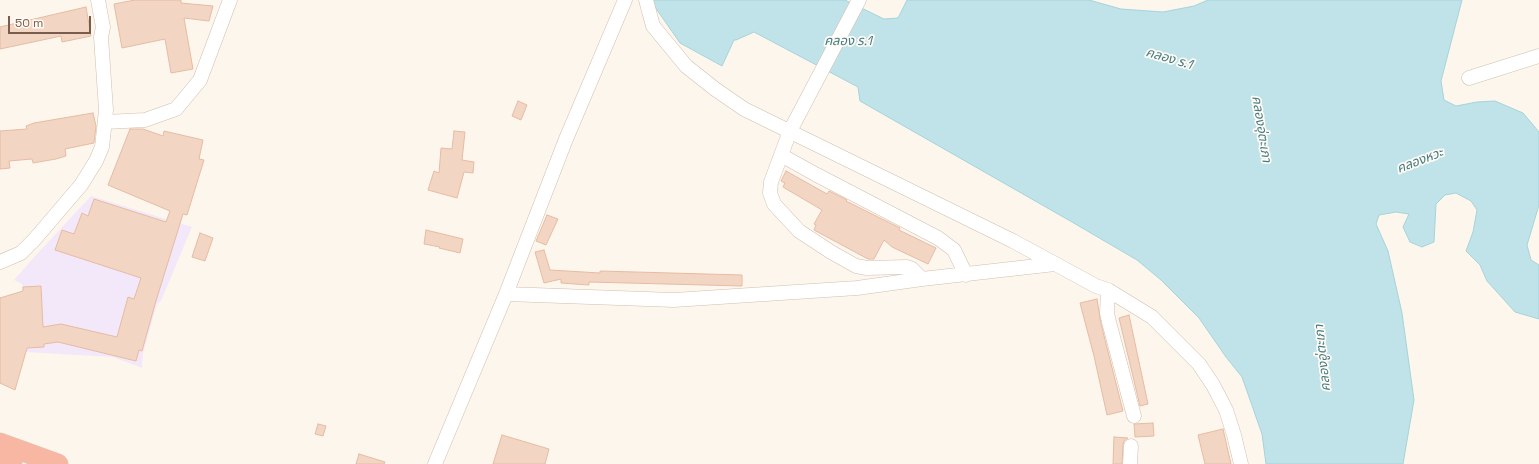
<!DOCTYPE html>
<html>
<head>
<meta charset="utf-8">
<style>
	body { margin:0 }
	#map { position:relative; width:1539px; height:464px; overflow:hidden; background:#fdf6ec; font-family:"Space Grotesk",sans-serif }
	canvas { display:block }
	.scale { position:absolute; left:8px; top:16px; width:83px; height:18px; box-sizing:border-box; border:2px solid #7a5c4d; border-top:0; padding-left:5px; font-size:12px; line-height:14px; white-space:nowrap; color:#7a5c4d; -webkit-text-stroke:3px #fffaf3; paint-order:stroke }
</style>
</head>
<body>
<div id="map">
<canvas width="1539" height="464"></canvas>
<div class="scale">50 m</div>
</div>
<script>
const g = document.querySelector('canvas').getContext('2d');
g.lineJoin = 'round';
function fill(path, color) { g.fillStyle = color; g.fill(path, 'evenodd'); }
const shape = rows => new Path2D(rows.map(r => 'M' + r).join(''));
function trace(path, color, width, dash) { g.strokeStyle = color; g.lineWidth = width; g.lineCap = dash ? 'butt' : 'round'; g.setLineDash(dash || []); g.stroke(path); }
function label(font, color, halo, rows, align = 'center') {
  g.font = font + ' "Space Grotesk","Noto Sans Thai",sans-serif'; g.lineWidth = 3.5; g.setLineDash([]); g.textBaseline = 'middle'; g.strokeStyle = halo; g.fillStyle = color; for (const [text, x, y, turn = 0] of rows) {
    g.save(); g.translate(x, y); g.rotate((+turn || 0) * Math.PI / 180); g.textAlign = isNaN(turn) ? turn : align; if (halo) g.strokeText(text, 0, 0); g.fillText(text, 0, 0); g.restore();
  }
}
fill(shape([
	[91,196,192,227,161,301,157,304,143,353,142,368,113,357,26,352,22,284,14,280,36,255]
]), '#f3e8fa');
const water = shape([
	[653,0,845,0,884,19,898,18,907,0,1089,0,1121,9,1163,12,1194,6,1208,0,1462,0,1441,81,1444,100,1456,106,1477,102,1495,101,1523,113,1539,132,1539,205,1527,245,1531,260,1539,265,1539,319,1515,312,1487,281,1480,265,1466,251,1473,232,1477,210,1471,201,1456,193,1445,195,1436,204,1434,242,1422,247,1410,242,1403,227,1409,214,1396,212,1379,215,1376,224,1388,251,1402,313,1414,400,1403,464,1266,464,1262,434,1242,377,1226,357,1199,318,1161,280,1137,260,1072,222,860,101,858,87,754,32,736,40,734,40,722,66,680,43,655,7,653,0]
]);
fill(water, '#bfe3e8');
trace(water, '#a5d3da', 1);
const building = shape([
	[135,0,181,0,181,3,213,6,209,21,184,18,193,69,171,73,165,39,122,48,114,4,135,0],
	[86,7,91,36,62,42,61,36,0,49,0,27,86,7],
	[518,101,527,105,521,120,512,116,518,101],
	[93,113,96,126,94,143,65,149,66,156,56,159,33,163,32,159,9,161,10,168,0,169,0,131,27,129,26,126,34,123,93,113],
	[130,129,143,129,163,136,164,131,203,140,199,159,204,160,187,215,183,214,155,304,142,351,139,350,136,361,58,342,44,344,44,347,27,348,15,390,0,383,0,298,23,291,23,287,41,286,43,327,61,324,117,337,128,297,134,299,141,278,55,250,62,230,74,234,82,213,88,216,94,199,166,222,170,211,108,185,130,129],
	[454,131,465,132,462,160,474,162,473,173,464,172,457,198,428,190,434,171,439,173,441,148,452,149,454,131],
	[786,171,827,194,829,191,847,200,846,201,900,228,899,230,936,248,928,264,892,247,884,240,874,259,868,259,814,230,816,225,814,224,822,210,783,187,785,183,781,181,786,171],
	[547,215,558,219,546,245,536,241,547,215],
	[426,230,463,239,460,253,439,248,440,247,424,244,426,230],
	[200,233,213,238,205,261,192,257,200,233],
	[544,250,550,270,600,273,600,271,742,275,742,286,589,282,589,285,561,283,561,279,544,283,535,252,544,250],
	[1097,299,1101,324,1123,411,1107,415,1094,356,1080,303,1097,299],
	[1129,315,1148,404,1140,406,1119,318,1129,315],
	[1153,423,1154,436,1135,437,1134,424,1153,423],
	[318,424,326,426,323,436,315,434,318,424],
	[1223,429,1231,464,1205,464,1198,435,1223,429],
	[502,435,549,449,545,464,493,464,502,435],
	[1114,437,1128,438,1124,441,1123,445,1122,464,1113,464,1114,437],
	[359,454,385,462,384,464,356,464,359,454]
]);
fill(building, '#f3d5c3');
trace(building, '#e6bba3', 1);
const minor = shape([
	[646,0,653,26,686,66,715,89,744,109,1013,241,1096,286,1108,290,1152,317,1199,364,1213,385,1226,410,1234,435,1241,464],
	[859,0,790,131,771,182,770,193,774,204,799,231,831,252,856,266,867,268,907,267,912,269,922,279],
	[1469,78,1539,56],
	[105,122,145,120,176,109,200,80,230,0],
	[781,155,815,174,938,238,954,250,966,275],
	[0,262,21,253,34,240,81,185,96,161,102,147,106,110,101,37,103,27,98,0],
	[1108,290,1107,313,1109,322,1134,416],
	[506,294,674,300,857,288,922,279,1055,264],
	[435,464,506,294,566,139,625,0],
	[1130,464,1131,446]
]);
const highway = shape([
	[0,443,58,464],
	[0,460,12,464]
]);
trace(minor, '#d1beb0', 15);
trace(highway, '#dad1cd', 21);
trace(minor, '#fff', 14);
trace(highway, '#f7b7a3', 20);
label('italic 13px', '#437c86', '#fffaf3', [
	["คลอง ร.1",848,41],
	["คลอง ร.1",1169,59,16],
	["คลองอุ่ตะเภา",1261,129,81],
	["คลองหวะ",1420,161,-21],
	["คลองอู่ตะเภา",1323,358,-96]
]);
</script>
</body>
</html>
